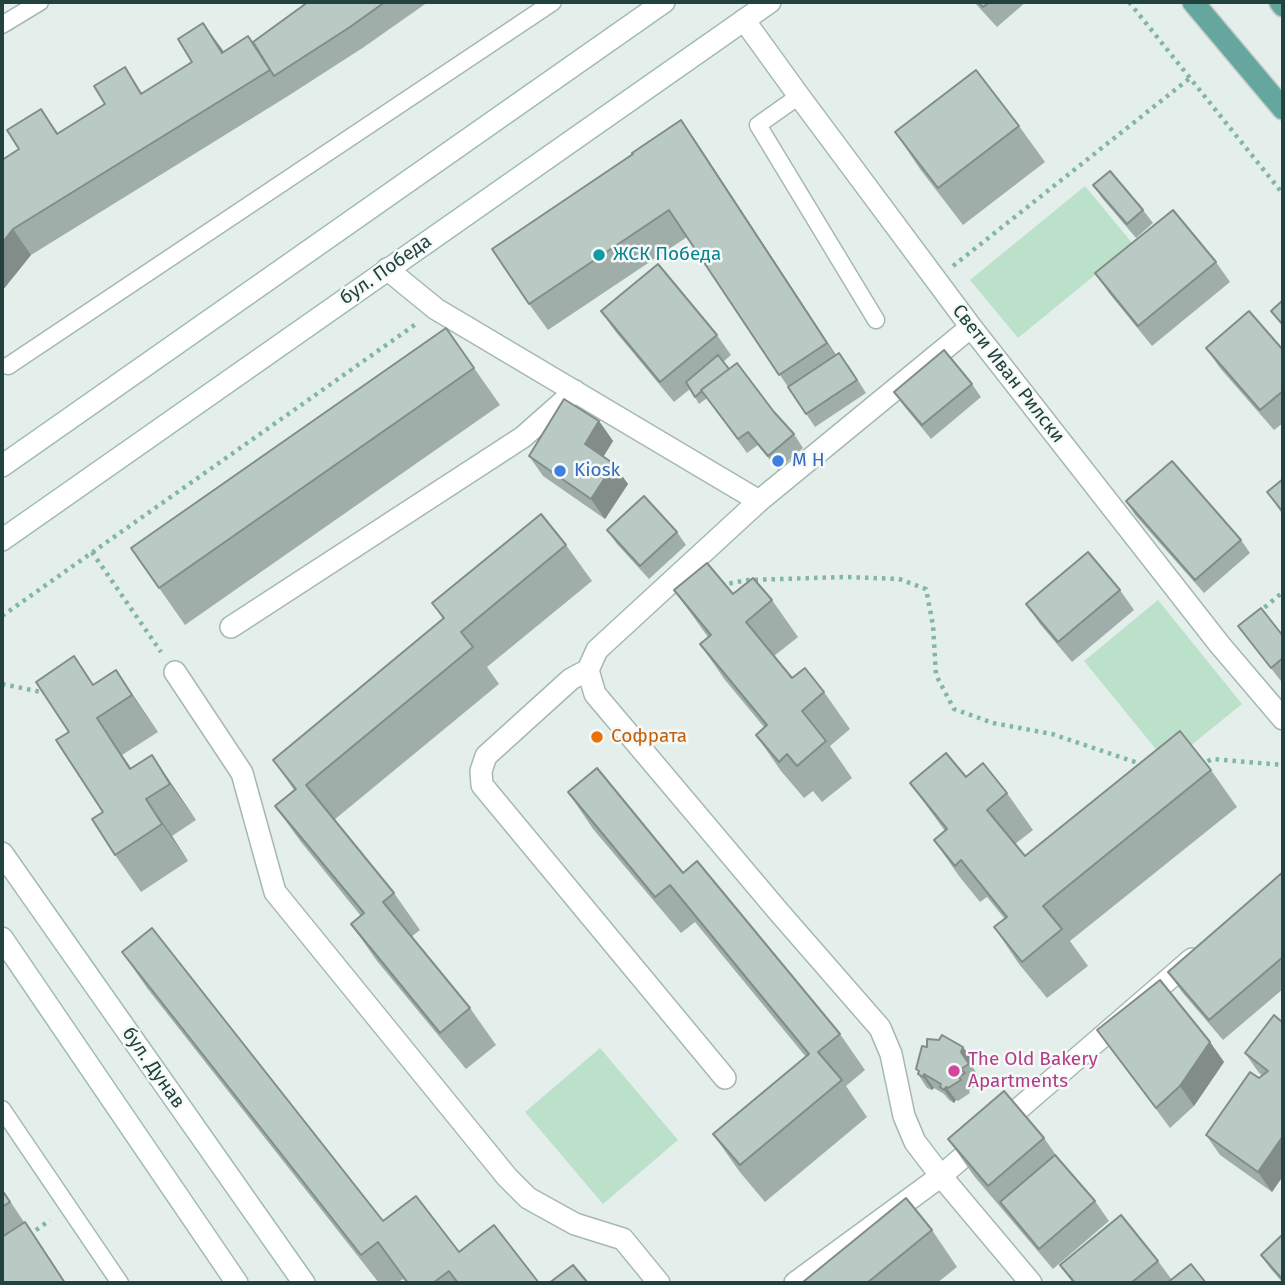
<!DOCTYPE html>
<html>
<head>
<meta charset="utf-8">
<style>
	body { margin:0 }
	#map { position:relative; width:1285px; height:1285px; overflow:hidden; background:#e4efeb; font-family:"Fira Sans",sans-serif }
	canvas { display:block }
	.frame { position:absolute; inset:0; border:4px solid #21423d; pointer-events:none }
</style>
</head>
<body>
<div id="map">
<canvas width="1285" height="1285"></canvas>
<div class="frame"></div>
</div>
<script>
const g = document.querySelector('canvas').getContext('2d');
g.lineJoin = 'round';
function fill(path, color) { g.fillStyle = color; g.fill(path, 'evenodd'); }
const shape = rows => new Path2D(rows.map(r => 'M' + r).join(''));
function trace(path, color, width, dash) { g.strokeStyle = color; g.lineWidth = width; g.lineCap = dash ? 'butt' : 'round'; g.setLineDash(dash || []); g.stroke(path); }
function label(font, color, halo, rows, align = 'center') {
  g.font = font + ' "Fira Sans",sans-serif'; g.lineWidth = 5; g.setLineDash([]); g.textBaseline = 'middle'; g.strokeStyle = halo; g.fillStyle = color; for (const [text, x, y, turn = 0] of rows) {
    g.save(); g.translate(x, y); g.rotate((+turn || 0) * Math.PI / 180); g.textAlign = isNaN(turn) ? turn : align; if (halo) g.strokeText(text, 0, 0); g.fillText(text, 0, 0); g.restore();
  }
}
fill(shape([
	[1085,186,1133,244,1018,338,970,280],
	[1158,600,1242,704,1168,764,1084,661],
	[600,1048,678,1140,603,1204,525,1112]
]), '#bbe1ca');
const lane = shape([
	[2,25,40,2],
	[799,96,758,125,876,320],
	[8,366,553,2],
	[2,1109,120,1283]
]);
const street = shape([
	[744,20,799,96,971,327,1220,645,1283,719],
	[387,269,436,309,759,501],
	[971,327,759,501,597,650,588,670,595,694,778,911,880,1028,891,1054,904,1116,915,1142,941,1176,1031,1283],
	[231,627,523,437,575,391],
	[588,670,571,679,486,756,481,771,482,785,725,1078],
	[175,672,242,773,275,892,507,1177,528,1198,575,1224,623,1239,659,1283],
	[795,1283,941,1176,1192,959]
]);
const secondary = shape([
	[2,466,664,2],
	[2,540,770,2],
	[2,853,304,1283],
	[2,938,237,1283]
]);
const primary = shape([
	[1193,2,1283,109],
	[1280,2,1283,6]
]);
trace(lane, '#a6b8b3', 19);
trace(street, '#a6b8b3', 24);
trace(secondary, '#a1bbb5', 24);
trace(primary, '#c1cac9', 24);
trace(shape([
	[1129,2,1283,194],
	[953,266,1190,78],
	[92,552,161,652],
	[721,585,748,580,845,577,899,579,926,589,933,625,936,675,954,709,993,723,1052,734,1144,765],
	[1258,613,1283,592],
	[2,616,416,324],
	[2,684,46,693],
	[1200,765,1212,759,1283,765],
	[29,1235,50,1220]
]), '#82b5ab', 4.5, [3.5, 5]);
trace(lane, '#fff', 16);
trace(street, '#fff', 21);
trace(secondary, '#fff', 21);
trace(primary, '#65a79f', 21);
fill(shape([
	[308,2,428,2,364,47,288,96,31,255,2,291,2,160,19,149,41,109,58,133,105,104,125,67,142,93,223,52,253,42],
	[974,2,1026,2,997,27],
	[1019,126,1045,162,963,225,920,169,895,132],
	[699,146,836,355,849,366,866,393,815,427,687,237,548,330,529,304],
	[1093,185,1143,210,1153,223,1136,238,1102,198],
	[1216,262,1230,282,1152,346,1109,293,1095,273],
	[601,311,717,335,731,355,723,362,729,369,774,412,794,434,803,448,778,470,758,445,747,453,707,398,699,404,690,389,674,402,615,331],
	[446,328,500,405,185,625,131,548],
	[1206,348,1283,350,1283,423,1274,430,1220,368],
	[972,384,981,397,931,439,904,406,894,392],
	[599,421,613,441,603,457,628,484,605,519,543,476,529,456],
	[1283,479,1283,515,1267,492],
	[1126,501,1241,540,1250,553,1204,593,1135,515],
	[607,530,677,532,686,545,649,579,617,544],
	[566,545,592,581,487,667,499,684,334,820,394,893,420,930,411,937,470,1008,496,1045,466,1069,377,961,351,924,361,916,301,842,275,806,294,790,273,760,443,619,432,603],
	[674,590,733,594,772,600,798,637,774,656,792,678,824,692,850,729,830,746,852,778,822,802,813,791,804,798,781,771,756,735,764,727,725,680,700,644,708,637],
	[1120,590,1134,610,1072,662,1040,624,1026,604],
	[1238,626,1283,636,1283,679,1281,681],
	[116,670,158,732,122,755,131,768,152,755,196,820,172,836,188,861,141,892,115,855,103,812,69,732,94,684],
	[1211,770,1237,807,1070,941,1088,966,1047,998,1019,964,994,927,1005,919,987,897,980,902,959,876,934,840,945,831,910,783,966,777,1007,793,1033,830,1015,844,1025,856],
	[568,792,683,873,840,1034,865,1070,846,1086,867,1117,765,1202,739,1171,713,1134,806,1057,695,922,681,933,593,829],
	[1283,872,1283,989,1223,1040,1182,992,1168,972],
	[122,952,383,1221,459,1252,539,1283,407,1283,403,1279,397,1283,379,1283,147,988],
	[1283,1023,1283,1176,1272,1192,1220,1155,1206,1135,1262,1075,1259,1073,1245,1053],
	[1097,1030,1210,1042,1224,1062,1194,1106,1170,1128],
	[973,1060,971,1065,979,1077,971,1082,974,1087,969,1091,970,1093,958,1101,956,1100,954,1103,949,1100,944,1094,934,1088,932,1090,927,1088,918,1074,919,1072,916,1069],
	[1044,1138,1056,1155,1095,1201,1109,1221,1053,1269,974,1176,948,1139],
	[2,1189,24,1222,2,1237],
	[932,1230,957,1267,937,1283,803,1283],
	[1283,1238,1283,1283,1270,1268,1261,1255],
	[1158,1261,1172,1280,1206,1283,1073,1283,1060,1265]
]), '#9faea9');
fill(shape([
	[203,23,222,49,240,79,222,53],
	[681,120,699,146,845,369,827,343],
	[13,229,31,255,2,291,2,243],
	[599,421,613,441,599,464,585,444],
	[614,464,628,484,605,519,591,499],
	[116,670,141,707,158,732,132,695],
	[97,718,122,755,150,797,130,769],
	[152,755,177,792,196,820,170,784],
	[146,799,172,836,188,861,162,824],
	[1210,1042,1224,1062,1194,1106,1180,1086],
	[963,1047,973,1060,971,1065,979,1077,961,1052],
	[924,1074,934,1088,932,1090,923,1077],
	[946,1087,956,1100,954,1103,944,1090],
	[1283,1136,1283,1176,1272,1192,1258,1172]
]), '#828d8a');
const building = shape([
	[308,2,385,2,350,27,274,76,253,42,308,2],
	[978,2,990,2,983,7,978,2],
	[203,23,222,53,248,36,270,70,13,229,2,243,2,160,19,149,7,130,41,109,57,134,105,104,94,86,125,67,141,94,192,62,178,39,203,23],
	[976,70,1019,126,938,188,895,132,976,70],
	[681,120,827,343,779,375,669,210,529,304,492,249,633,154,632,153,681,120],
	[1110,171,1143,210,1127,224,1093,185,1110,171],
	[1173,210,1216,262,1138,326,1095,273,1173,210],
	[658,264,717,335,660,382,601,311,658,264],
	[1283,300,1283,325,1271,311,1283,300],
	[1249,311,1283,350,1283,391,1260,410,1206,348,1249,311],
	[446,328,474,368,159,588,131,548,446,328],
	[944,350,972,384,922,425,894,392,944,350],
	[839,353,857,380,806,414,788,387,839,353],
	[718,355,729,369,701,390,702,391,695,397,686,382,718,355],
	[737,363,774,412,794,434,768,456,748,432,738,439,701,390,737,363],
	[564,399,599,421,585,444,614,464,591,499,529,456,564,399],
	[1172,461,1241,540,1195,580,1126,501,1172,461],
	[1283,479,1283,512,1267,492,1283,479],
	[644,496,677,532,640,566,607,530,644,496],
	[541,514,566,545,461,632,473,647,306,785,394,893,383,902,470,1008,440,1033,351,924,364,913,275,806,296,789,273,760,444,618,432,603,541,514],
	[1088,552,1120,590,1058,642,1026,604,1088,552],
	[707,563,733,594,753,578,772,600,746,622,792,678,805,668,824,692,802,711,826,741,797,766,787,754,779,762,756,735,767,725,700,644,711,635,674,590,707,563],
	[1261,608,1283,636,1283,658,1271,668,1238,626,1261,608],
	[74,656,93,685,116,670,132,695,97,718,130,769,152,755,170,784,146,799,162,824,115,855,92,819,103,812,56,740,69,732,36,682,74,656],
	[1180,731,1211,770,1043,906,1062,929,1022,962,994,927,1007,917,961,860,955,866,934,840,947,829,910,783,946,753,966,777,983,763,1007,793,987,810,1025,856,1180,731],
	[597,768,683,873,697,861,840,1034,818,1052,842,1080,740,1165,713,1134,809,1054,670,885,655,897,568,792,597,768],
	[1283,872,1283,957,1209,1020,1168,972,1283,872],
	[152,928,383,1221,416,1196,459,1252,494,1225,539,1283,458,1283,449,1271,433,1283,408,1283,378,1242,361,1255,122,952,152,928],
	[1160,980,1210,1042,1180,1086,1156,1108,1097,1030,1160,980],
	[1274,1015,1283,1023,1283,1136,1258,1172,1206,1135,1250,1072,1259,1078,1268,1071,1245,1053,1274,1015],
	[942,1035,963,1047,961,1052,969,1064,961,1069,965,1073,959,1077,961,1080,948,1088,946,1087,944,1090,940,1087,941,1084,924,1074,923,1077,918,1074,919,1071,916,1069,922,1046,927,1047,927,1039,939,1040,942,1035],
	[1004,1091,1044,1138,988,1186,948,1139,1004,1091],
	[1055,1155,1095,1201,1039,1249,1000,1202,1055,1155],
	[2,1190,10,1202,2,1207,2,1190],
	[906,1198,932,1230,867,1283,804,1283,803,1282,906,1198],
	[1121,1215,1158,1261,1131,1283,1075,1283,1060,1265,1121,1215],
	[25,1222,65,1283,2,1283,2,1237,25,1222],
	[1281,1236,1283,1238,1283,1280,1261,1255,1281,1236],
	[1191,1264,1206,1283,1167,1283,1191,1264],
	[573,1265,588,1283,549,1283,573,1265]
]);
fill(building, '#b9cac5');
trace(building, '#828d8a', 2);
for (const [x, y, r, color] of [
	[599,255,7,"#0f9aa8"],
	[778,461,7,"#3f7fe0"],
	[560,471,7,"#3f7fe0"],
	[597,737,7,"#e8710a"],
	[954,1071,7,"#d1479c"]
]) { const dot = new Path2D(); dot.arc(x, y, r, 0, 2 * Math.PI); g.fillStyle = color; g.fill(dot); trace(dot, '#f5faf8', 2.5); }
label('19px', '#0d838f', '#f5faf8', [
	["ЖСК Победа",613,255]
], 'left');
label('19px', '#21423d', '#f5faf8', [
	["бул. Победа",386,270,-35],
	["Свети Иван Рилски",1008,374,52],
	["бул. Дунав",153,1068,55]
]);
label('19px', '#366cbe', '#f5faf8', [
	["М Н",792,461],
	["Kiosk",574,471]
], 'left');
label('19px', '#c56008', '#f5faf8', [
	["Софрата",611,737]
], 'left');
label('19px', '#b23c85', '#f5faf8', [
	["The Old Bakery",968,1060],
	["Apartments",968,1082]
], 'left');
</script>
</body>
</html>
